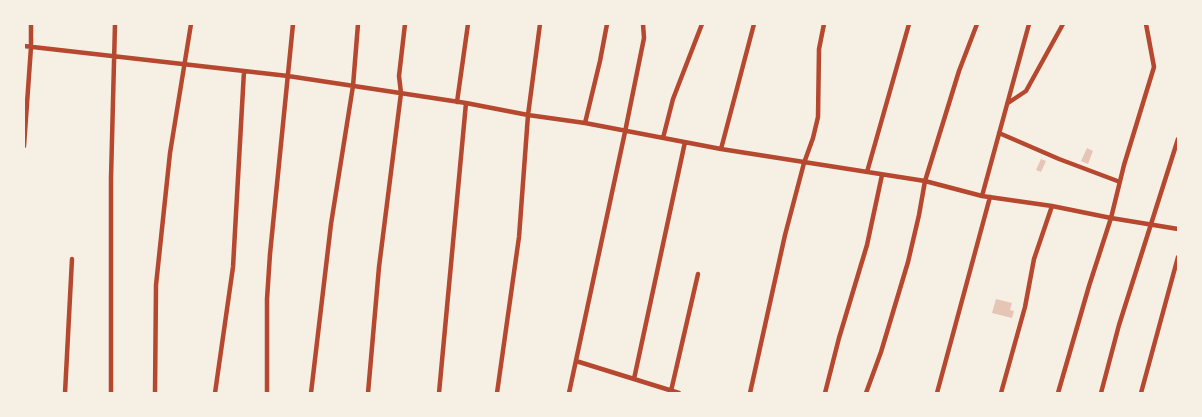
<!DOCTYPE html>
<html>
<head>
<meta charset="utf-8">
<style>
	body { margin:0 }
	#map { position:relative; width:1202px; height:417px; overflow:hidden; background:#f6efe4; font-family:"Sofia Sans Condensed",sans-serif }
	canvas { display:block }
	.frame { position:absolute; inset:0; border:25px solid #f6efe4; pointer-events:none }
</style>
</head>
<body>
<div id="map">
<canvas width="1202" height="417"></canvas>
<div class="frame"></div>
</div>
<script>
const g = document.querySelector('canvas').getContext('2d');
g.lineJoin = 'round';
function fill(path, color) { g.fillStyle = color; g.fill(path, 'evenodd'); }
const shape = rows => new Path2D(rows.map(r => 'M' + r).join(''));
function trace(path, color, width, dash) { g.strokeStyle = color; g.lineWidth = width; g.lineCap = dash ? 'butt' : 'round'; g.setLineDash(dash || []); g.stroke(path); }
fill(shape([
	[1087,148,1093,151,1088,164,1081,161],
	[1041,159,1046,161,1041,172,1036,170],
	[996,299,1012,303,1010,310,1014,311,1012,318,992,313]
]), '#e6c5b7');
trace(shape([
	[24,46,288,76,466,103,528,115,585,123,721,149,925,181,982,196,1052,206,1111,218,1178,229],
	[457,102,468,24],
	[1008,103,1026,91,1063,24],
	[585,123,600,61,607,24],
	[999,133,1059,159,1120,182],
	[663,138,673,99,702,24],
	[24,146,31,47,31,24],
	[721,149,754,24],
	[867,172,909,24],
	[982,196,1029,24],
	[576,361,679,393],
	[634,379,685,142],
	[671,391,698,274],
	[65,393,72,259],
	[111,393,111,178,115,24],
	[155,393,156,285,170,153,191,24],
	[215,393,233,267,244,71],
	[267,393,267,299,270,254,293,24],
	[311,393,331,224,353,86,358,24],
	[368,393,379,267,401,93,399,76,405,24],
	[439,393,466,103],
	[497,393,519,237,528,115,540,24],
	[569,393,625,132,644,38,643,24],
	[750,393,785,235,804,163,813,138,818,117,819,49,824,24],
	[825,393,839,338,867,245,882,175],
	[866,393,881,352,908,262,919,215,925,181,959,71,977,24],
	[937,393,990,197],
	[1001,393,1025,307,1034,259,1052,206],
	[1058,393,1089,286,1111,218,1124,165,1154,67,1146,24],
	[1101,393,1119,325,1178,139],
	[1141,393,1178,257]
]), '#b5482f', 4.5);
</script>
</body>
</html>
